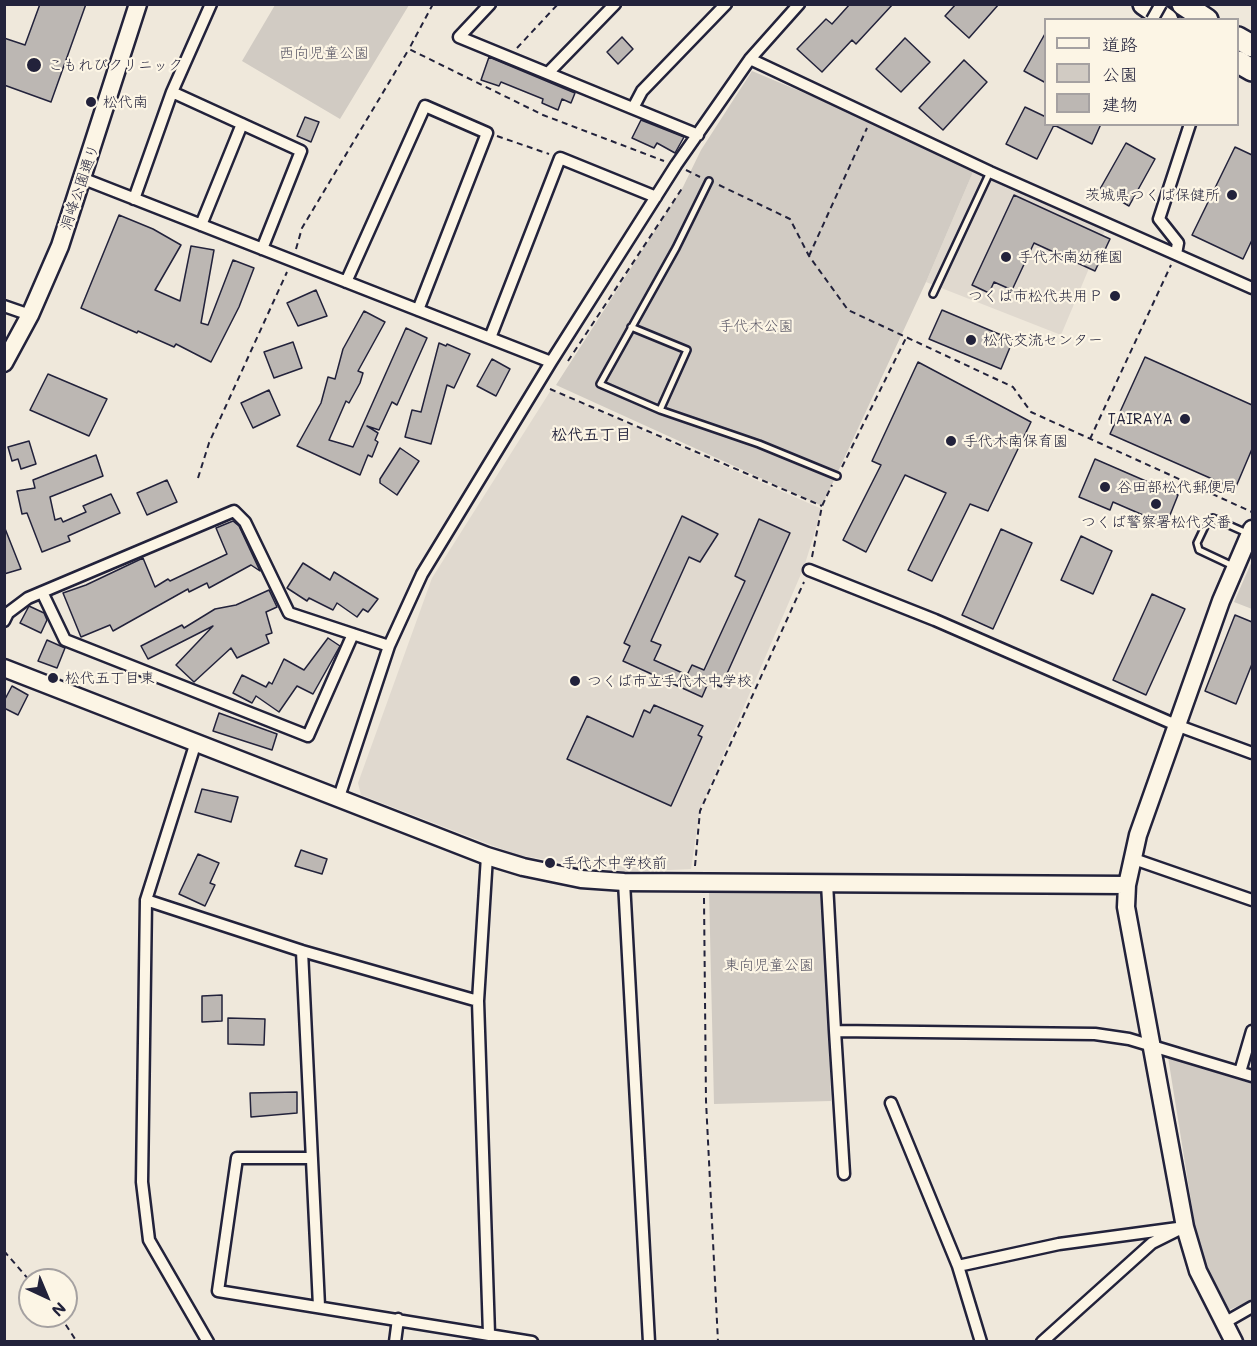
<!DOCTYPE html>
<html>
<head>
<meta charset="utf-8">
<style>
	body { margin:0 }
	#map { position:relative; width:1257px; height:1346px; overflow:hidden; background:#efe8db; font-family:Mali,"Klee One",sans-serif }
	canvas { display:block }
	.frame { position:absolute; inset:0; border:6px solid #22223b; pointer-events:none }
	.legend { position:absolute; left:1044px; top:18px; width:195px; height:108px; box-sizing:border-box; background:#fcf5e5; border:2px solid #a5a1a1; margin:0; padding:8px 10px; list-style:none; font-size:18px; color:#22223b }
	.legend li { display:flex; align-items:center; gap:12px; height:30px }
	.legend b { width:30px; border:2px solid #a5a1a1 }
	.north { position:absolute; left:18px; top:1268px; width:60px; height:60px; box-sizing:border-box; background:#fcf5e5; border:2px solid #a5a1a1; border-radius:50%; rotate:136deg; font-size:16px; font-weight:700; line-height:24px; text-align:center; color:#22223b }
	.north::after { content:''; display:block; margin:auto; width:21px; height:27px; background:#22223b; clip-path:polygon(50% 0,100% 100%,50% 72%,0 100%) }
</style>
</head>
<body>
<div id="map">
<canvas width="1257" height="1346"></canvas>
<div class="frame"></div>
<ul class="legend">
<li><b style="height:8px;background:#fcf5e5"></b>道路</li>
<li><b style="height:16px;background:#d1cbc3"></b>公園</li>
<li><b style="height:16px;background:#bcb7b3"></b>建物</li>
</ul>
<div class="north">N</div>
</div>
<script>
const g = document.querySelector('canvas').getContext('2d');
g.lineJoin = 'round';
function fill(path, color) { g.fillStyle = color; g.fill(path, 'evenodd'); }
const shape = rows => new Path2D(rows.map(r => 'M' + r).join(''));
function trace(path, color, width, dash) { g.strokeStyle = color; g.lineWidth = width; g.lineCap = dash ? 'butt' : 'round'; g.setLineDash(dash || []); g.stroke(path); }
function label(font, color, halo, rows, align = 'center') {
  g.font = font + ' Mali,"Klee One",sans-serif'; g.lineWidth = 4.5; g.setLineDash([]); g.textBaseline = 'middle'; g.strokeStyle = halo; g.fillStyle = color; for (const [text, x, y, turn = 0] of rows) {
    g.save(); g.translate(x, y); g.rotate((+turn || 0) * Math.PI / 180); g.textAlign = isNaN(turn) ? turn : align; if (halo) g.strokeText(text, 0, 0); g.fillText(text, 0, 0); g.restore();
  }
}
fill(shape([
	[976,165,1108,223,1061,335,926,282],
	[551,390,822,509,804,567,700,809,691,869,626,872,517,855,361,795,358,783,432,578]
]), '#e0d9cf');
fill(shape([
	[275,5,276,4,409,5,340,119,242,61],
	[752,71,976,165,926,282,822,506,556,385,683,187,701,150],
	[1252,561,1252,609,1234,602],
	[825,888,831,1101,714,1104,709,891],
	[1168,1057,1252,1084,1252,1300,1227,1311,1200,1257]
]), '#d1cbc3');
const building = shape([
	[40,4,86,4,51,102,4,85,4,38,25,45,40,4],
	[850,4,893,4,856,44,852,40,822,72,797,49,826,19,832,24,850,4],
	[956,4,999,4,969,38,945,16,956,4],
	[1046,32,1046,83,1024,71,1046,32],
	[622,37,633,49,618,64,607,52,622,37],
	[905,38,930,62,901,92,876,69,905,38],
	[489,57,575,93,571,103,562,99,558,110,542,103,543,99,501,82,499,86,481,80,489,57],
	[964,60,987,82,943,130,919,108,964,60],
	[1025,107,1046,117,1046,124,1101,124,1092,144,1054,125,1037,159,1006,144,1025,107],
	[305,117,319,122,311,142,297,136,305,117],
	[641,120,684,137,675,153,657,143,654,148,632,138,641,120],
	[1126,143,1155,159,1129,206,1100,189,1126,143],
	[1235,147,1252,155,1252,240,1243,259,1192,235,1235,147],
	[1014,195,1110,239,1095,271,1034,243,1012,290,994,282,989,293,972,285,1014,195],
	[119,215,153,229,181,245,155,290,180,301,191,246,214,250,201,323,208,325,233,260,254,268,239,307,211,362,176,344,174,347,138,331,137,333,81,308,119,215],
	[316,290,327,316,298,326,287,303,316,290],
	[942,310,1013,340,1001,369,929,339,942,310],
	[364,311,385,322,358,371,363,373,360,383,349,403,346,401,329,440,353,447,406,328,427,338,397,405,392,402,379,430,367,426,378,433,375,440,378,442,372,457,368,455,360,475,297,446,321,403,328,377,335,379,343,349,364,311],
	[293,342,302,368,274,378,264,352,293,342],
	[439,343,446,346,447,344,470,354,454,388,447,385,431,444,405,437,412,410,421,412,439,343],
	[1145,357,1252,405,1252,449,1235,489,1110,434,1145,357],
	[492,359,510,369,496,396,477,386,492,359],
	[918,362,1031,422,988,511,970,504,932,581,908,570,946,493,905,475,866,552,843,540,881,465,872,461,918,362],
	[48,374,107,399,89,436,30,410,48,374],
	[269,390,280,415,253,428,241,403,269,390],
	[29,441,36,464,21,469,18,459,12,461,8,447,29,441],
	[400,448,419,461,397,495,380,483,380,479,400,448],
	[96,455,103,476,50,497,55,520,61,518,63,522,86,512,83,506,111,494,120,513,68,536,70,541,42,552,27,513,22,514,17,491,35,488,33,480,96,455],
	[1095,459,1178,495,1166,525,1113,502,1110,510,1079,497,1095,459],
	[167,480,177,502,147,515,137,493,167,480],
	[682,516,718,534,700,562,689,557,651,641,661,645,654,660,687,675,692,665,704,670,745,581,735,576,759,519,790,533,721,687,709,681,702,697,623,661,630,646,624,643,682,516],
	[233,521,239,526,260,571,251,565,209,588,207,583,189,592,188,589,113,631,110,625,81,637,63,593,86,585,143,558,155,587,168,579,170,581,227,554,216,528,233,521],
	[4,526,21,569,4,574,4,526],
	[1001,529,1032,543,993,629,962,615,1001,529],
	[1081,536,1112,551,1093,594,1061,580,1081,536],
	[303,563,330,580,334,572,378,599,368,612,363,609,357,617,337,603,333,610,309,598,307,601,287,588,303,563],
	[269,590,277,607,266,612,272,633,266,635,269,643,237,658,231,648,194,682,176,665,213,626,148,659,141,646,182,625,184,628,215,609,236,605,269,590],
	[1152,594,1185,609,1146,695,1113,680,1152,594],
	[29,606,44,613,47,620,41,633,20,623,29,606],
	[1235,615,1252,622,1252,664,1236,704,1205,691,1235,615],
	[328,638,340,646,313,694,297,686,279,712,256,696,252,703,233,693,242,675,266,687,269,682,272,684,284,659,304,670,328,638],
	[47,640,65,648,57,668,38,661,47,640],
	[12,686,28,695,18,715,4,708,4,701,12,686],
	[654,705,703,726,698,735,702,737,671,806,567,759,587,716,633,737,644,710,650,713,654,705],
	[219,713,277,734,272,750,213,731,219,713],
	[202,789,238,797,231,822,195,812,202,789],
	[301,850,327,859,322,874,295,866,301,850],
	[198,854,219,863,210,883,215,885,205,906,179,894,198,854],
	[222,995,222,1021,202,1022,202,996,222,995],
	[228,1018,265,1019,264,1045,228,1044,228,1018],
	[297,1092,297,1113,251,1117,250,1093,297,1092]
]);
fill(building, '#bcb7b3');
trace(building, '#22223b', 1.5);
const lane = shape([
	[709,181,676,248,600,384,660,410,759,444,837,476],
	[933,294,990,172],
	[631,327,687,350,660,410],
	[1233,566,1199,550,1197,543,1207,522,1213,518,1249,534]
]);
const street = shape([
	[490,4,459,37,698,135],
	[750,59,990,172,1252,288],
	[548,73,615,4],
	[172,92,211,4],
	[633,108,642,91,726,4],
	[84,179,551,362],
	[134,199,172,92,301,151,262,249],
	[201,225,242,124],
	[1176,254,1178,243,1159,219,1190,124],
	[346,282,425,106,487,133,418,310],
	[4,306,30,315],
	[490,338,560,158,656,197],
	[809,570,935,620,1176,725,1252,753],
	[42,592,65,640,308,736,353,634],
	[4,621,8,613,28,598,234,511,245,522,289,613,389,646],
	[196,742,146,900,142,1182,149,1240,208,1342],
	[339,797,389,646,422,574,551,362,676,165,750,59,799,4],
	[487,856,478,1001,489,1334],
	[1131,858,1252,900],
	[624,882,649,1342],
	[827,883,835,1031,1095,1034,1129,1039,1252,1076],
	[146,900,302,951,478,1001],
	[302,951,319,1306],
	[835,1031,844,1174],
	[1240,1072,1252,1031],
	[891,1103,958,1266],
	[312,1158,237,1158,218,1291,532,1342],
	[1224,1323,1252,1307],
	[395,1342,398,1319],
	[981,1342,958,1266,1059,1244,1185,1227],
	[1042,1342,1152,1243,1178,1230]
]);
const secondary = shape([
	[4,363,30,315,60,246,138,4],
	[4,668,487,856,523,867,581,879,624,882,1127,885],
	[1234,1342,1198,1271,1185,1227,1126,907,1127,885,1138,835,1221,601,1252,529]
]);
const highway = shape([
	[1144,4,1167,20],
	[1183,4,1207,20],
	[1238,38,1252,46],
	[1238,62,1252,70]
]);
trace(lane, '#22223b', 10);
trace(street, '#22223b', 15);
trace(secondary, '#22223b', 21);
trace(highway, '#22223b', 26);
trace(shape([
	[433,4,409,49,543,115,664,161],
	[517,48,558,4],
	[497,136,549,154],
	[686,170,700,177],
	[719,185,790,219,809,256,848,310,1013,387,1031,412,1252,512],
	[296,249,302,228,409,49],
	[809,256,867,128],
	[568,361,683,187],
	[550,389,822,506],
	[1090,439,1171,265],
	[842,467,906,338],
	[198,478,209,443,287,272],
	[812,557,822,506,832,485],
	[695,866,700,811,804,582],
	[704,898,706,1101,718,1342],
	[4,1251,30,1281],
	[60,1316,77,1342]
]), '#22223b', 2, [6, 4.5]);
trace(lane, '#fcf5e5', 5);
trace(street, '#fcf5e5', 10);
trace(secondary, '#fcf5e5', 16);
trace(highway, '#fcf5e5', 21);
const streetBridge = shape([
	[1152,20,1161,4]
]);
trace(streetBridge, '#22223b', 15, []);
trace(streetBridge, '#fcf5e5', 10);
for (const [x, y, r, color] of [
	[34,65,8,"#22223b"],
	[91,102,6,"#22223b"],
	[1232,195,6,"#22223b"],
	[1006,257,6,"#22223b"],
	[1115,296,6,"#22223b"],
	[971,340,6,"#22223b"],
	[1185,419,6,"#22223b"],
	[951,441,6,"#22223b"],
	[1105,487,6,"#22223b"],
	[1156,504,6,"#22223b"],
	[53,678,6,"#22223b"],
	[575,681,6,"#22223b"],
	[550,863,6,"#22223b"]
]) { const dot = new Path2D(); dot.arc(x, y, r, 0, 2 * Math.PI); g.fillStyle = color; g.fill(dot); trace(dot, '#fcf5e5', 2); }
label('15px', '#575564', '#fcf5e5', [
	["西向児童公園",324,53],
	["手代木公園",756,326],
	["東向児童公園",769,965]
]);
label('15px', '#22223b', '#fcf5e5', [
	["こもれびクリニック",48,65],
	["松代南",103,102],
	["茨城県つくば保健所",1220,195,"right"],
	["手代木南幼稚園",1018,257],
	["つくば市松代共用Ｐ",1103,296,"right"],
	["松代交流センター",983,340],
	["TAIRAYA",1173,419,"right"],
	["手代木南保育園",963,441],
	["谷田部松代郵便局",1117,487],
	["つくば警察署松代交番",1156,522,"center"],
	["松代五丁目東",65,678],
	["つくば市立手代木中学校",587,681],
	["手代木中学校前",562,863]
], 'left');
label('15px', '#22223b', '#fcf5e5', [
	["洞峰公園通り",80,187,-71]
]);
label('bold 16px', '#22223b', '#fcf5e5', [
	["松代五丁目",591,435]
]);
</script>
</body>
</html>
